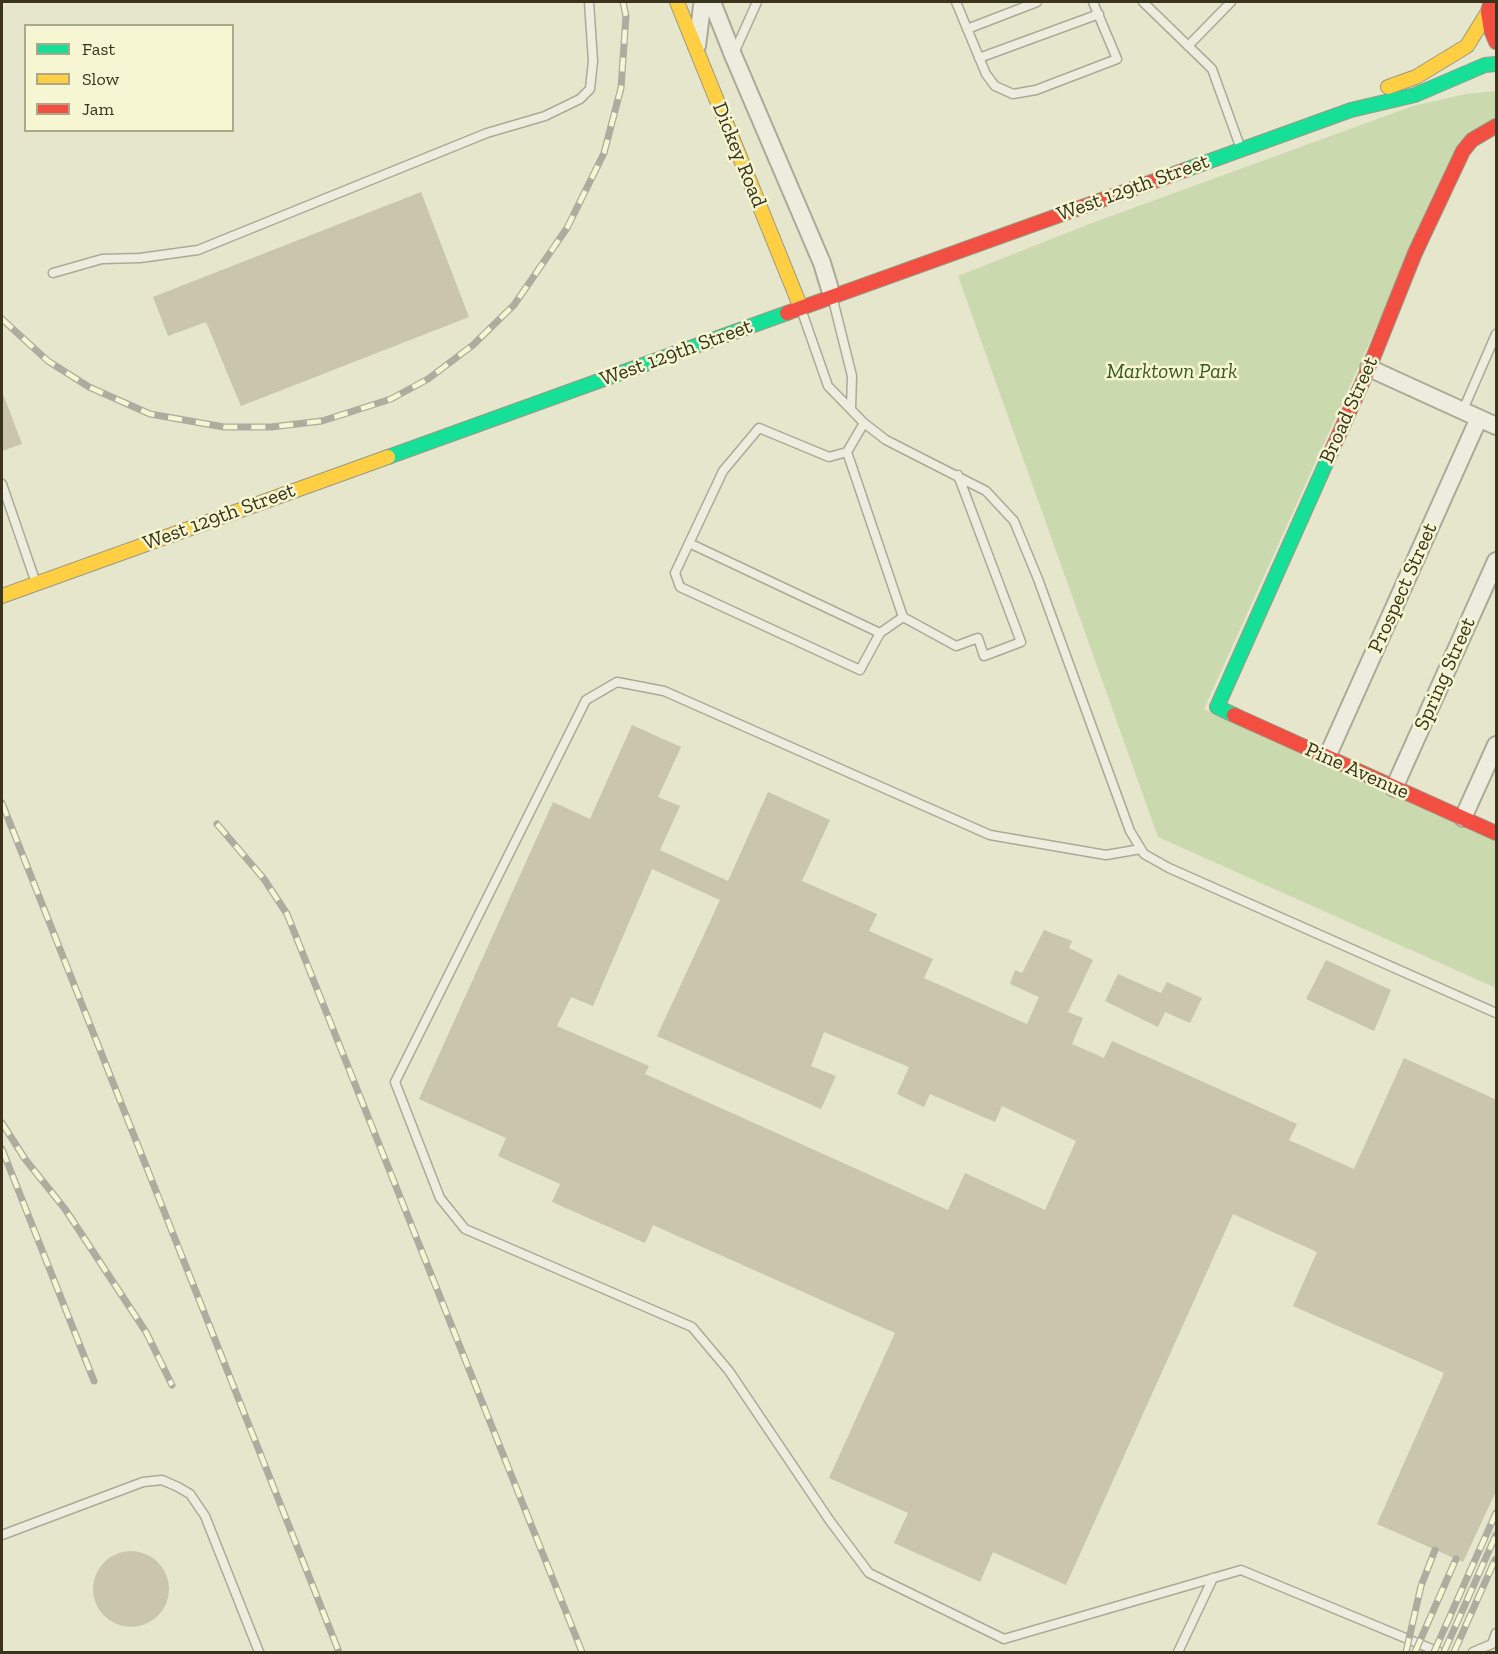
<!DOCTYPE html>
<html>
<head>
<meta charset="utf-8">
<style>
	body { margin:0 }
	#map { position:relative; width:1498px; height:1654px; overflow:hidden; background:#e5e6cc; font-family:"Zilla Slab",serif }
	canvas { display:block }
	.frame { position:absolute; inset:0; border:3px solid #3a341d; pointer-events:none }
	.legend { position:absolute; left:24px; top:24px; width:210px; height:108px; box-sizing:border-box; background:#f6f7d2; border:2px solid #aba98a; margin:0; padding:8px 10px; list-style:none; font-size:18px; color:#3a341d }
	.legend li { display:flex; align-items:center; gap:12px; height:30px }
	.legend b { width:30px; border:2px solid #aba98a }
</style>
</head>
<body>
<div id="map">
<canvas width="1498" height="1654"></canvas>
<div class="frame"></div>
<ul class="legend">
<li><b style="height:8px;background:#16e098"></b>Fast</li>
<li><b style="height:8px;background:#ffcf43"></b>Slow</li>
<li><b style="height:8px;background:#f24e42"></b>Jam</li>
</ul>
</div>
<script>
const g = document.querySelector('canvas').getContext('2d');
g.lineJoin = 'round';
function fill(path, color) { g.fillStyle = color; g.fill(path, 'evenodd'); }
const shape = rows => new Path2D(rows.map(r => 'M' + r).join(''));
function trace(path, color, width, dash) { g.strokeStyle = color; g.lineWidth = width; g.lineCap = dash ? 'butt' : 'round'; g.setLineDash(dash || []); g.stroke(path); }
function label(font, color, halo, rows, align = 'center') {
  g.font = font + ' "Zilla Slab",serif'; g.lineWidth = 5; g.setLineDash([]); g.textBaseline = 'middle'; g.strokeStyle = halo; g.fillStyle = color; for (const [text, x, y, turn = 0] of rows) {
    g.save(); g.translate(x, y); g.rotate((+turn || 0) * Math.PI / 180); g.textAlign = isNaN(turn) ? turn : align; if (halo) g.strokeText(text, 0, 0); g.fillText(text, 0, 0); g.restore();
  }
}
fill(shape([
	[1496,91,1496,119,1460,142,1204,709,1496,840,1496,988,1158,837,958,276,1092,223,1413,106,1466,94]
]), '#cbd9ae');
fill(shape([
	[421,192,469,317,241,406,206,322,168,336,153,297],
	[3,394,22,444,2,451,2,394],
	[632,725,681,747,658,797,680,806,660,850,728,881,768,792,830,820,802,881,877,914,869,931,933,959,924,978,1027,1024,1039,997,1010,984,1015,970,1022,973,1044,930,1072,941,1069,948,1093,960,1068,1012,1083,1018,1072,1044,1104,1058,1112,1041,1297,1124,1289,1140,1354,1169,1404,1058,1497,1100,1497,1489,1463,1562,1377,1524,1444,1373,1293,1306,1317,1252,1233,1214,1066,1585,993,1552,980,1582,894,1543,908,1513,829,1478,895,1333,653,1225,645,1243,552,1202,560,1184,498,1156,506,1138,419,1099,553,802,590,819],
	[652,869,720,900,657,1036,821,1109,836,1076,811,1066,824,1032,909,1067,897,1094,924,1107,930,1094,995,1122,1002,1106,1076,1141,1045,1210,965,1173,948,1210,645,1074,649,1066,557,1026,571,997,593,1006],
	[1326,960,1391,990,1374,1031,1306,999],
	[1118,974,1161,993,1167,982,1202,998,1190,1023,1165,1012,1158,1027,1105,1001],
	'93 1589a38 38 0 1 1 76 0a38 38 0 1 1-76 0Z'
]), '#cac5ad');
const lane = shape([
	[956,2,986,74,995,86,1013,94,1036,90,1117,59,1093,2],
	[1143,2,1212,69,1241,149],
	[967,29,1037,2],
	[1188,46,1231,2],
	[734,53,757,2],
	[979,58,1099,14],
	[53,273,102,259,140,258,198,250,487,133,545,116,580,99,590,89,593,61,589,2],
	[833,300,852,376,851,408],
	[801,309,828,386,864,423,886,440,986,491,1014,521,1038,579,1130,831,1144,854,1169,868,1496,1013],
	[1463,410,1496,334],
	[847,452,829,457,759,428,723,471,675,573,680,587,860,670,880,633,903,617,847,452,864,423],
	[2,484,36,583],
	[689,543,880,633],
	[903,617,956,646,978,638,984,656,1021,642,958,475],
	[1141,849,1106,855,990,835,664,691,617,682,586,700,395,1082,440,1198,465,1229,692,1327,729,1371,830,1521,869,1573,1004,1639,1241,1570,1439,1652],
	[2,1535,143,1482,162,1480,178,1487,190,1494,205,1516,259,1652],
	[1178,1652,1213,1578],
	[1473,1652,1492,1644,1496,1633]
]);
const street = shape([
	[712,2,733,55,822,263,832,296],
	[697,46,702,6,705,2],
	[1369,368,1496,426],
	[1327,757,1479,418],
	[1394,788,1496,561],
	[1463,818,1496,745]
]);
const fast = shape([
	[1185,170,1351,110,1415,95,1485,65,1496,64],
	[388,457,787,313],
	[1234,715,1217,707,1331,452]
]);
const slow = shape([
	[677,2,801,308],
	[1388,87,1416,77,1467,46,1488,12],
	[2,596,388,457]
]);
const jam = shape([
	[1490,4,1488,12,1491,30,1496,42],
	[787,313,1185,170],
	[1331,452,1369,368,1415,253,1463,151,1472,140,1496,126],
	[1234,715,1496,833]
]);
trace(lane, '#aaaa96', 11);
trace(street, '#aaaa96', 20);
trace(fast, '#9a9885', 16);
trace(slow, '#9a9885', 16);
trace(jam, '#9a9885', 16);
trace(lane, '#ededdf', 8);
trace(street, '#ededdf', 16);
trace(fast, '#16e098', 14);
trace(slow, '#ffcf43', 14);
trace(jam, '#f24e42', 14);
const rail = shape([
	[2,319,48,361,89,387,150,414,224,427,271,427,322,421,391,399,428,379,473,345,514,305,567,228,604,153,621,88,626,16,623,2],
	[2,803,339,1652],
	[217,824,264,879,287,914,582,1652],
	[2,1123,25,1159,65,1209,146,1332,172,1385],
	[2,1149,94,1381],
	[1406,1652,1421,1586,1435,1550],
	[1415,1652,1456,1559],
	[1434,1652,1496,1513],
	[1444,1652,1496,1535],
	[1454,1652,1495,1560]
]);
trace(rail, '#acac9f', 7);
trace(rail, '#f6f7d2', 4.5, [14]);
label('21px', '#3a341d', '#f6f7d2', [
	["Dickey Road",739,155,68],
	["West 129th Street",1133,188,-20],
	["West 129th Street",676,353,-20],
	["Broad Street",1349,410,-66],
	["West 129th Street",219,517,-20],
	["Prospect Street",1403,588,-66],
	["Spring Street",1445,674,-66],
	["Pine Avenue",1357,771,24]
]);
label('italic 21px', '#395723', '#f6f7d2', [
	["Marktown Park",1172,372]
]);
</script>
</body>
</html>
